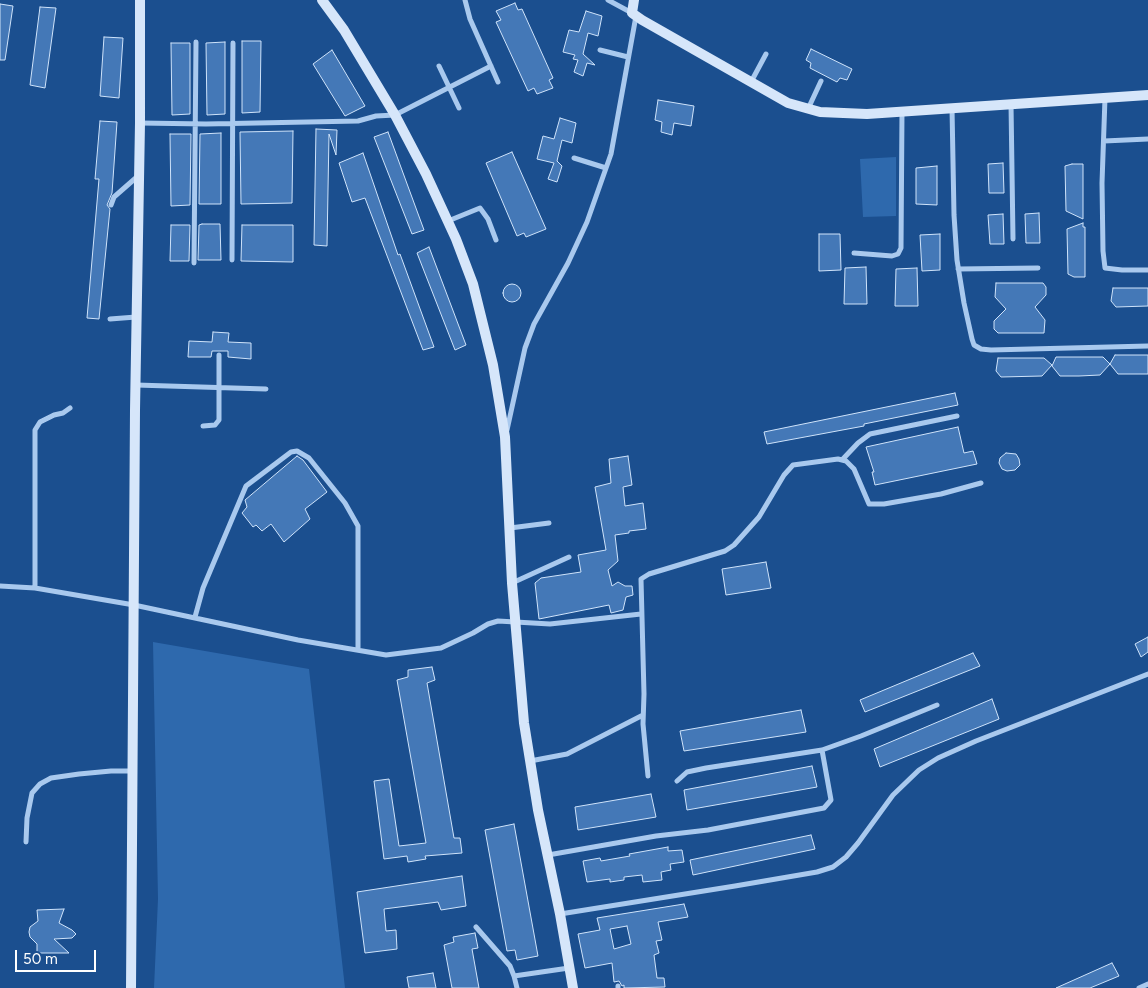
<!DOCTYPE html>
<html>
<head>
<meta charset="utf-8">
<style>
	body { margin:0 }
	#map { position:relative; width:1148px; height:988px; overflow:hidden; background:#1b4f8f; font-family:Figtree,sans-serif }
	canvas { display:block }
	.scale { position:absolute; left:15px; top:950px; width:81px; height:22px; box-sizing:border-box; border:2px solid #fff; border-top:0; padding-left:6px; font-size:15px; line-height:18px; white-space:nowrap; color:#fff; -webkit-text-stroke:4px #1b4f8f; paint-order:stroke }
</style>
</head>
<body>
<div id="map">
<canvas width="1148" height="988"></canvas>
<div class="scale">50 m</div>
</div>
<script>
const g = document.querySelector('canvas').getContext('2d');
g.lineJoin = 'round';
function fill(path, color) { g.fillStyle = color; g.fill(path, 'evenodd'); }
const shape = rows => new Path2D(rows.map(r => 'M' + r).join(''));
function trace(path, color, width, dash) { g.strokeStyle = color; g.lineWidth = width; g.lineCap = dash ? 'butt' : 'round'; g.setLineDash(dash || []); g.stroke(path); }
fill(shape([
	[896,157,896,216,863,217,860,159],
	[153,642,309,669,345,988,154,988,158,899]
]), '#2e69ad');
const building = shape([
	[515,3,518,10,522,9,553,78,549,80,553,88,537,94,534,88,528,91,496,22,501,20,496,11,515,3],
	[0,4,13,6,5,60,0,60,0,4],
	[40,7,56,8,45,88,30,85,40,7],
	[586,11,602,16,598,36,588,33,583,54,595,65,587,63,583,76,574,72,578,60,573,59,575,55,563,52,569,30,579,32,586,11],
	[104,37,123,38,119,98,100,96,104,37],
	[242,41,261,41,260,112,242,113,242,41],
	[225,42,225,114,207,115,206,43,225,42],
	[171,43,190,43,190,114,172,115,171,43],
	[811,49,852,69,847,80,840,78,837,82,810,68,811,63,806,60,811,49],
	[332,50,365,106,345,116,313,64,332,50],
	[658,100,694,106,691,126,674,123,672,135,661,132,662,122,655,120,658,100],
	[560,118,576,123,572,143,562,140,557,161,562,166,557,182,548,179,554,163,537,159,543,136,554,139,560,118],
	[100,121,117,122,112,193,107,205,110,209,99,319,87,318,99,179,95,179,100,121],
	[316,129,337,130,336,155,329,134,327,246,314,245,316,129],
	[293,131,292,203,241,204,240,132,293,131],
	[388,132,424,230,412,234,374,137,388,132],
	[221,133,221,204,199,204,200,134,221,133],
	[170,134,191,134,190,205,171,206,170,134],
	[512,152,546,229,526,237,524,233,517,236,486,163,512,152],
	[363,153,398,255,400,254,434,347,423,350,365,198,352,202,339,163,363,153],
	[1003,163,1004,193,989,193,988,164,1003,163],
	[1072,164,1083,164,1083,219,1066,211,1065,166,1072,164],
	[937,166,937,205,916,204,916,168,937,166],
	[1039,213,1040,243,1026,243,1025,214,1039,213],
	[1003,214,1004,244,990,244,988,215,1003,214],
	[1083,223,1083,227,1085,227,1085,277,1074,277,1068,274,1067,229,1083,223],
	[202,224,220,224,221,260,198,260,199,225,202,224],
	[171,225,190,225,189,261,170,261,171,225],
	[242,225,293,225,293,262,241,261,242,225],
	[819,234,840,234,841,270,819,271,819,234],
	[940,234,940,270,922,271,920,235,940,234],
	[429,247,466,345,455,350,417,253,429,247],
	[866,267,867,304,844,304,845,268,866,267],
	[917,268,918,306,895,306,896,269,917,268],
	[996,283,1043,283,1046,287,1046,295,1035,307,1045,320,1044,333,998,333,994,329,994,321,1006,309,995,297,996,283],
	'503 293a9 9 0 1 1 18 0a9 9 0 1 1-18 0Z',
	[1113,288,1148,288,1148,306,1116,307,1111,301,1113,288],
	[213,332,229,333,228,342,251,343,251,359,228,357,228,351,212,351,211,357,188,357,189,341,212,342,213,332],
	[1115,355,1148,355,1148,374,1118,374,1110,364,1100,375,1079,376,1060,376,1052,366,1056,357,1103,357,1110,364,1115,355],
	[998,358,1044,358,1052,365,1042,376,1001,377,996,371,998,358],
	[955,393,958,405,864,424,864,426,767,444,764,432,955,393],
	[958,427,964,453,973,451,977,464,875,485,872,472,874,472,866,447,958,427],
	[1006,453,1016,454,1019,459,1020,465,1015,470,1007,471,1002,469,999,463,1000,458,1006,453],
	[297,456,303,460,327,492,305,509,310,519,284,542,271,524,262,531,256,525,253,527,242,513,247,507,245,500,297,456],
	[628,456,632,485,623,487,625,506,643,503,646,529,629,531,629,533,615,535,618,561,608,570,612,586,618,582,625,586,632,586,633,595,626,597,623,610,611,613,609,605,539,619,535,583,541,578,581,572,578,555,606,550,595,487,611,483,609,459,628,456],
	[766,562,771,588,726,595,722,569,766,562],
	[1148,637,1148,652,1141,657,1135,644,1148,637],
	[973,653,980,666,865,712,860,700,973,653],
	[432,667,435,680,427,683,454,838,460,838,462,853,425,856,426,859,408,862,407,856,384,859,374,781,389,779,399,846,426,843,397,680,408,677,408,670,432,667],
	[992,699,999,719,880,767,874,749,992,699],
	[801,710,806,732,684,751,680,731,801,710],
	[812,766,817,787,687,810,684,790,812,766],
	[651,794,656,817,578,830,575,807,651,794],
	[514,824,538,956,517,960,515,950,507,951,485,830,514,824],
	[811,835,815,849,693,875,690,860,811,835],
	[668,847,668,851,682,850,684,862,670,864,671,870,661,872,662,880,643,882,642,875,624,877,624,880,610,882,610,879,587,882,583,861,600,858,601,861,630,856,629,854,668,847],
	[462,876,466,906,441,910,438,902,384,909,386,931,396,930,397,949,365,953,357,892,462,876],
	[684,904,688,917,658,922,662,940,656,941,659,953,654,955,657,978,664,978,665,987,624,988,624,985,622,986,619,981,614,982,612,963,585,968,578,934,600,930,597,918,684,904],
	[627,926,631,944,614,949,610,929,627,926],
	[64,909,59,923,72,930,76,934,72,938,54,939,69,953,37,953,37,944,30,937,29,932,30,927,38,921,37,910,64,909],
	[475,933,478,948,472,949,479,988,452,988,444,945,454,942,453,937,475,933],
	[1112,963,1119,976,1090,988,1056,988,1112,963],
	[433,973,436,988,409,988,407,977,433,973]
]);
fill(building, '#4478b7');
trace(building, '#cfe3fa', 1);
trace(shape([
	[465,0,470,19,498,82],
	[608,0,632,13],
	[600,50,628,57],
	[439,66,459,108],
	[751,82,766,54],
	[1105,98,1102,183,1103,251,1105,268,1122,270,1148,270],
	[1011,104,1013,239],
	[952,108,954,215,957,260,964,303,972,339,974,345,981,349,991,350,1148,346],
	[808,109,821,81],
	[140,123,206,124,358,121,376,116,395,115,491,66],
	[1104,141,1148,139],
	[574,158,606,168],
	[111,205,114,197,138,176],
	[448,221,480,208,488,219,496,240],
	[854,253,892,256,898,254,901,248,902,112],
	[232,260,233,43],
	[194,263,196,42],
	[958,269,1038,268],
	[110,319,136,317],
	[136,385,266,389],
	[203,426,215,425,219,420,219,355],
	[507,430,525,348,534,324,568,263,587,222,611,154,636,16],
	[842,460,858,443,870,434,957,416],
	[510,528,549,523],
	[512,583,569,557],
	[0,586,35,588,134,605,298,640,386,655,441,648,473,633,488,624,498,621,550,624,641,614],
	[35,588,35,430,40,422,54,415,63,413,70,408],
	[195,617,203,588,246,486,291,452,297,451,309,458,345,503,358,526,358,650],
	[530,761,567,754,643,715],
	[648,776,643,724,644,694,641,579,649,574,725,551,734,545,759,517,784,475,793,465,838,459,846,461,854,469,869,504,884,504,941,494,981,483],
	[677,781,687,772,706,768,822,750],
	[26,842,27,818,32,793,40,784,51,778,79,774,111,771,132,771],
	[548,855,656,836,708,830,824,808,831,800,822,750,861,736,937,705],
	[560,914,735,886,817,872,833,867,846,857,858,843,893,795,919,770,938,758,976,741,1148,674],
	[476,927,510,966,514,976,569,968],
	[514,976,517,988],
	[618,986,618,988],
	[1139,988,1148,984]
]), '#a9c9ee', 5);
trace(shape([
	[322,0,344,30,395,115,426,174,456,239,473,284,493,365,505,437,512,583,524,723,538,810,560,914,573,988],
	[634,0,632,13,642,20,788,103,820,112,867,114,1148,95],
	[131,988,135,410,140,123,140,0]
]), '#d6e6fa', 10);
</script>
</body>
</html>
